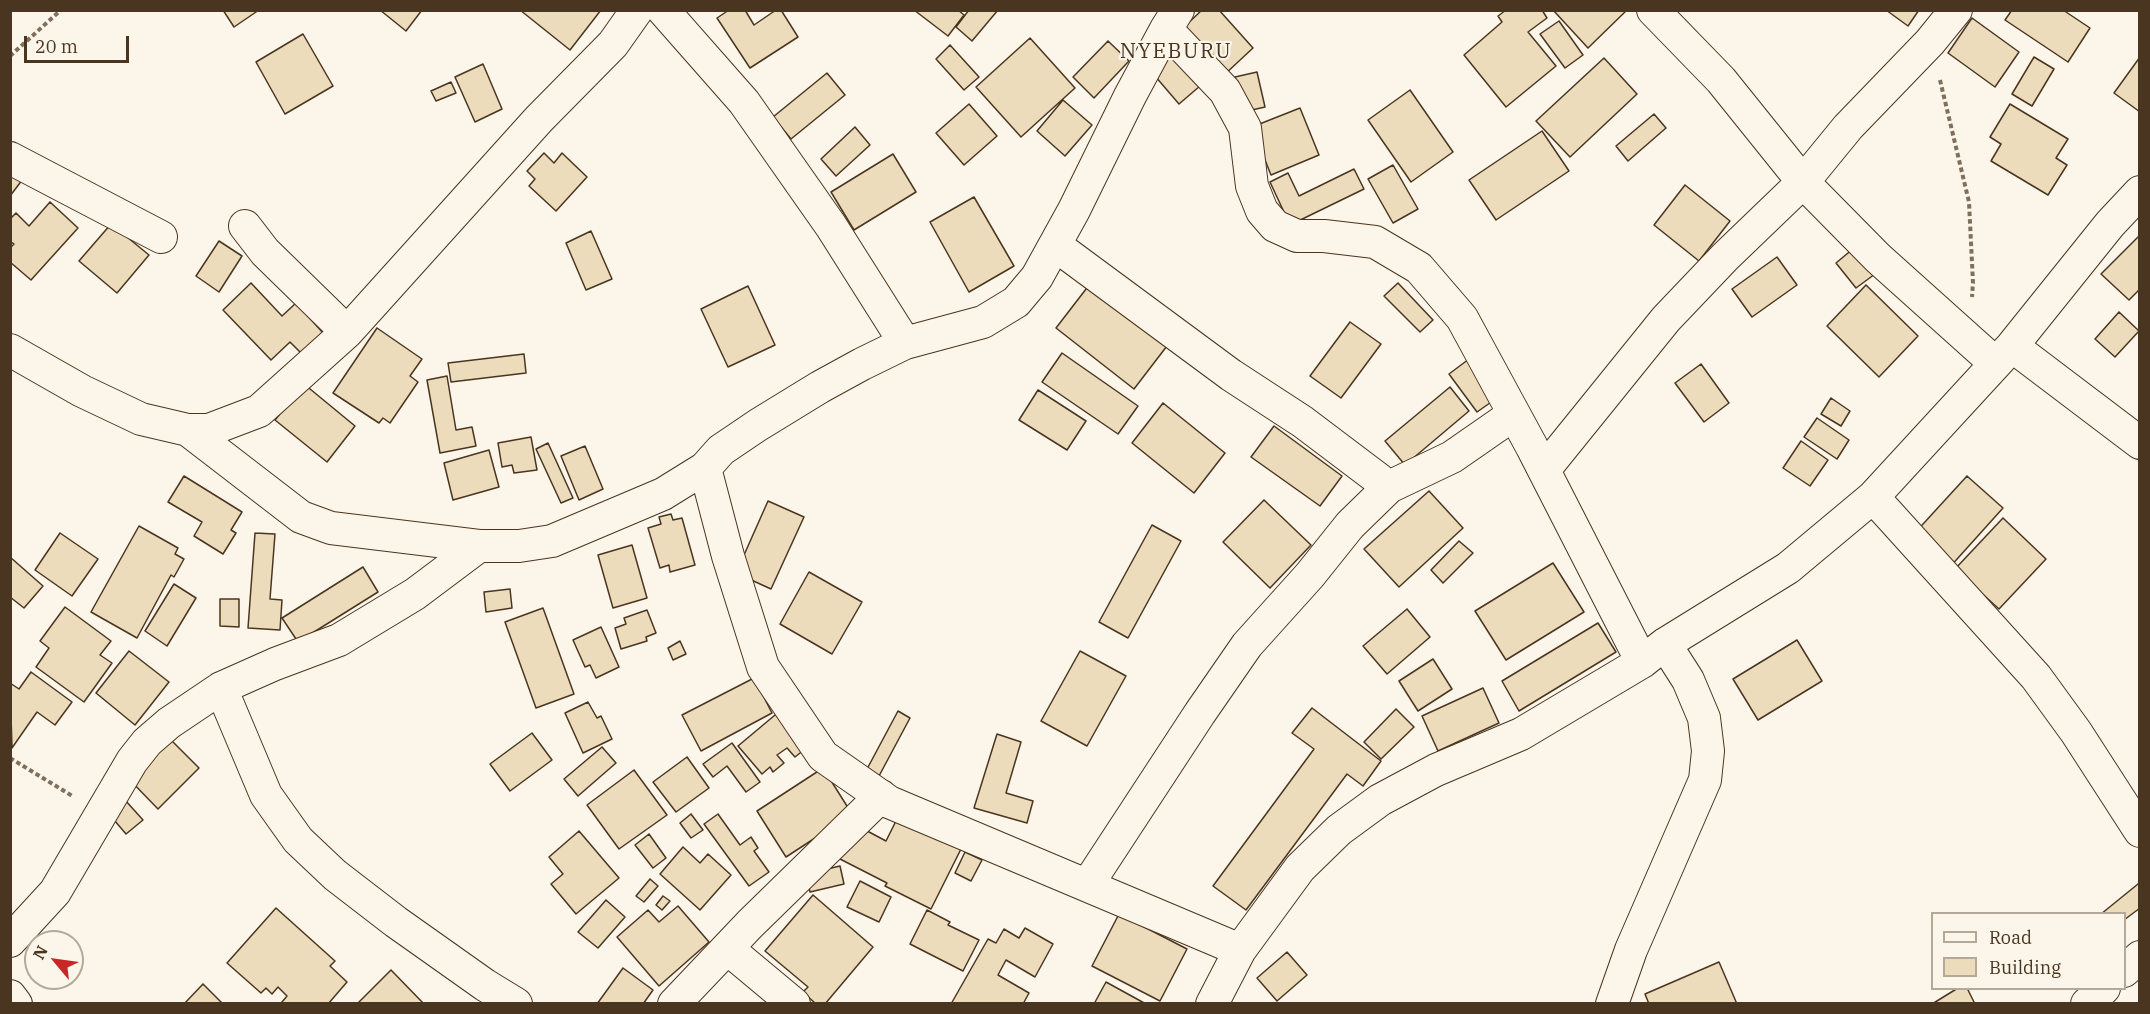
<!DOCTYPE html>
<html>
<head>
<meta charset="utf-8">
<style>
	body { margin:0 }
	#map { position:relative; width:2150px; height:1014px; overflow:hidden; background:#fbf6e9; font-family:"IBM Plex Serif",serif }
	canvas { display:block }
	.frame { position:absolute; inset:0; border:12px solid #4a3520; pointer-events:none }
	.legend { position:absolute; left:1931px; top:912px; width:195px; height:78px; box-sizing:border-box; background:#fbf6e9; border:2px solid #b4a999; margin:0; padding:8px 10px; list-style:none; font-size:18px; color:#4a3520 }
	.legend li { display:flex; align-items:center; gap:12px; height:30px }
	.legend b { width:30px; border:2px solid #b4a999 }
	.north { position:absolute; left:24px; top:930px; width:60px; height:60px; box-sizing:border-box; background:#fbf6e9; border:2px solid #b4a999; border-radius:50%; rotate:299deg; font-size:16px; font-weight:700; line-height:24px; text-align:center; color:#4a3520 }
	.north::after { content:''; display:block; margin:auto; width:21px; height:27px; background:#c62828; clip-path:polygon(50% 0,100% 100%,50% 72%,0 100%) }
	.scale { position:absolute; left:24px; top:36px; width:105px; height:27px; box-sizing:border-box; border:3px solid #4a3520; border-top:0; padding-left:8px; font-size:18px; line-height:21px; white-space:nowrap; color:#4a3520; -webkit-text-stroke:4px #fbf6e9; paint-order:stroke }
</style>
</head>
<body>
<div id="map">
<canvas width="2150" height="1014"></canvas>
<div class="frame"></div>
<ul class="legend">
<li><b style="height:8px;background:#fbf6e9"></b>Road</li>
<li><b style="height:16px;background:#ecdcbc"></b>Building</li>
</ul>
<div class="north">N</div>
<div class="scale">20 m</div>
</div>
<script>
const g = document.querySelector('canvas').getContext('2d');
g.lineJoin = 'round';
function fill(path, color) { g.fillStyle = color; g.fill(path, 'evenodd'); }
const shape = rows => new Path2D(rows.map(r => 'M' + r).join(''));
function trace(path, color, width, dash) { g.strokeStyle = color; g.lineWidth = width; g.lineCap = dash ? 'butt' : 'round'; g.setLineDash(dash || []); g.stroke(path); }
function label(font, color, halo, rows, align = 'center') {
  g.font = font + ' "IBM Plex Serif",serif'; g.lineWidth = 4.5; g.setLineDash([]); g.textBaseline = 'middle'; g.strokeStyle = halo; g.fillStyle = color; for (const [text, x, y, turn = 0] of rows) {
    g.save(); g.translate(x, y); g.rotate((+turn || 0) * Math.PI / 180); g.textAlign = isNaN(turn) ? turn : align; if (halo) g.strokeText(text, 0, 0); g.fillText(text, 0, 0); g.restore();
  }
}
const building = shape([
	[223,10,259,10,234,27,223,10],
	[380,10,422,10,406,31,380,10],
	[520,10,601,10,570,50,520,10],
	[729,10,745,10,754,25,776,10,781,10,798,37,750,68,717,18,729,10],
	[914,10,958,10,964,15,948,36,914,10],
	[969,10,998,10,972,41,956,27,969,10],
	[1202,10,1219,10,1253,48,1224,75,1183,28,1202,10],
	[1506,10,1542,10,1547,18,1528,32,1556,66,1506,107,1464,55,1502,22,1498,16,1506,10],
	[1553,10,1627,10,1588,48,1553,10],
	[1886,10,1919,10,1908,26,1886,10],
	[2012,10,2063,10,2090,28,2068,62,2005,20,2012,10],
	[1972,18,2019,52,1995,87,1948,53,1972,18],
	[1559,21,1583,55,1565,68,1540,34,1559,21],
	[303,34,333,86,285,114,256,62,303,34],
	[1030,38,1075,88,1021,137,976,87,1030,38],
	[1108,41,1129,61,1094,98,1073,77,1108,41],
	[950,45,979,77,964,90,936,59,950,45],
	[1169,51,1200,86,1179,104,1149,69,1169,51],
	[2034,57,2054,69,2032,106,2012,94,2034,57],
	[2140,57,2140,112,2114,93,2140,57],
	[1604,58,1637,94,1570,157,1536,121,1604,58],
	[483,64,502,109,475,122,455,77,483,64],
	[1257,72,1265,107,1243,112,1235,77,1257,72],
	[827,73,845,95,791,139,773,117,827,73],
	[451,82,456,93,436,101,431,91,451,82],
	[1410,90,1453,152,1411,182,1368,120,1410,90],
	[1063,100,1092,125,1065,156,1037,131,1063,100],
	[969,104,997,136,964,165,936,133,969,104],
	[2010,104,2068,139,2056,158,2067,165,2048,195,1991,161,2001,144,1990,137,2010,104],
	[1300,108,1319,155,1271,175,1252,127,1300,108],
	[1654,114,1666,128,1628,161,1616,146,1654,114],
	[855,127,870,145,836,176,821,159,855,127],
	[1542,131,1569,171,1496,220,1469,180,1542,131],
	[544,153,554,163,562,153,587,177,556,211,529,186,535,179,527,171,544,153],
	[893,154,916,192,854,230,831,192,893,154],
	[10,164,26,175,10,196,10,164],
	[1393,165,1418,209,1393,223,1368,179,1393,165],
	[1354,169,1364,189,1290,225,1270,182,1288,173,1299,196,1354,169],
	[1685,185,1730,221,1699,261,1654,225,1685,185],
	[974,197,1014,266,969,292,930,222,974,197],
	[50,202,78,228,31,280,10,262,10,248,14,244,10,241,10,219,16,213,29,226,50,202],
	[111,224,149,255,117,293,79,261,111,224],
	[591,231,612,279,586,290,566,243,591,231],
	[2140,235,2140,289,2129,300,2101,274,2140,235],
	[219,241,242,256,219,292,196,276,219,241],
	[1854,248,1875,274,1856,288,1836,263,1854,248],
	[1777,257,1797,285,1752,317,1732,289,1777,257],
	[1093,280,1170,342,1134,389,1056,328,1093,280],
	[251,283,282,316,296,303,324,334,302,354,290,342,271,360,223,310,251,283],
	[1398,283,1433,320,1420,332,1384,296,1398,283],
	[1866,285,1918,336,1879,377,1827,326,1866,285],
	[748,286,775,345,728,367,701,309,748,286],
	[2119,312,2139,331,2115,357,2095,339,2119,312],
	[1350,322,1381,344,1341,398,1310,376,1350,322],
	[377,328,422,359,410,376,418,382,390,423,383,418,379,423,333,393,377,328],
	[1062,353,1138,406,1118,434,1042,382,1062,353],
	[524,354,526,373,451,382,448,363,524,354],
	[1469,359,1497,398,1477,412,1449,374,1469,359],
	[1701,364,1729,403,1704,422,1675,383,1701,364],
	[447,376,456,430,472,427,476,446,440,453,427,380,447,376],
	[304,384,355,426,327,462,275,420,304,384],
	[1450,387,1469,411,1405,465,1385,441,1450,387],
	[1038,390,1086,421,1067,450,1019,420,1038,390],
	[1831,398,1850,411,1841,426,1821,414,1831,398],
	[1163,403,1225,453,1194,493,1132,443,1163,403],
	[1817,418,1849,440,1837,459,1804,437,1817,418],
	[1274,426,1342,476,1320,506,1251,457,1274,426],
	[531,437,537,470,514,473,512,465,502,467,498,443,531,437],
	[1801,441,1828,460,1810,486,1783,468,1801,441],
	[548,443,573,498,561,503,536,449,548,443],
	[585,446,603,489,579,500,561,456,585,446],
	[489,450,499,487,453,500,444,463,489,450],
	[184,476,242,512,231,530,236,533,223,554,194,536,202,522,168,502,184,476],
	[1967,476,2003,508,1949,568,1913,535,1967,476],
	[1429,491,1463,528,1399,587,1364,549,1429,491],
	[1264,500,1311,545,1270,588,1223,542,1264,500],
	[768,501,804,517,771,589,736,573,768,501],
	[671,514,673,520,682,518,695,565,670,572,669,565,660,568,648,528,661,524,659,517,671,514],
	[2003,518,2046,559,1999,609,1955,569,2003,518],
	[1152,525,1181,541,1128,638,1099,622,1152,525],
	[139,526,178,548,175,554,184,559,174,577,171,575,137,638,91,612,139,526],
	[60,533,98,559,72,596,35,570,60,533],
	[255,533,275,534,270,599,282,600,280,630,248,628,255,533],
	[1459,541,1473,553,1443,583,1431,570,1459,541],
	[632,545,647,598,613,608,598,555,632,545],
	[10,557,43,586,24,608,10,597,10,557],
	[1553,563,1584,612,1506,660,1475,611,1553,563],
	[363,567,378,592,298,642,282,618,363,567],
	[809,572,862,602,832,654,780,624,809,572],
	[174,584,196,598,167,646,145,631,174,584],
	[510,589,512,608,486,612,484,592,510,589],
	[220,599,239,599,239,627,220,626,220,599],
	[65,607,111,641,100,655,112,663,84,702,36,667,49,648,40,641,65,607],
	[543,608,574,694,536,708,505,622,543,608],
	[1407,609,1430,637,1387,674,1363,646,1407,609],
	[647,610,656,633,646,637,647,641,621,649,615,628,626,624,624,618,647,610],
	[1598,623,1616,652,1519,711,1502,681,1598,623],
	[601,627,619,667,596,678,590,665,585,667,573,640,601,627],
	[1797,640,1822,681,1758,720,1733,679,1797,640],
	[680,641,686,654,673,660,668,648,680,641],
	[129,651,169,682,135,725,96,693,129,651],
	[1080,651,1126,676,1087,746,1041,721,1080,651],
	[1433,659,1452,689,1418,711,1399,681,1433,659],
	[31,672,72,702,55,725,37,712,12,748,10,683,19,689,31,672],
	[754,678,772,713,701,751,682,715,754,678],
	[1483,688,1499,723,1438,751,1422,716,1483,688],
	[588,702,597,718,601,716,612,739,583,753,565,713,588,702],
	[1312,708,1381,761,1363,786,1347,774,1246,910,1213,886,1314,749,1292,733,1312,708],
	[1396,709,1414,727,1381,759,1364,742,1396,709],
	[781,710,810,745,795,757,787,748,777,755,784,763,773,772,770,767,762,774,738,746,781,710],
	[898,711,910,718,879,776,867,769,898,711],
	[532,733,552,760,510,791,490,764,532,733],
	[997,734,1021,742,1006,793,1033,801,1027,823,974,808,997,734],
	[167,736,199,768,158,809,126,776,167,736],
	[732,743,760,782,746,792,727,766,713,777,703,764,732,743],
	[602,747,616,763,578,796,564,779,602,747],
	[687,757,709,788,676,812,653,782,687,757],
	[823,768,852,814,786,857,757,811,823,768],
	[634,770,667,815,619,849,587,805,634,770],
	[125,800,143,820,126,834,109,814,125,800],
	[901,811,964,843,931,909,885,886,887,883,840,859,856,825,886,841,901,811],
	[691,814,703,830,691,838,680,823,691,814],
	[718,814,740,845,751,837,758,848,754,851,769,872,749,886,704,824,718,814],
	[579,831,619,878,576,914,551,884,563,874,549,857,579,831],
	[649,834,666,858,653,868,635,845,649,834],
	[683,847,700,863,708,854,731,875,700,910,660,874,683,847],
	[965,852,982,860,971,881,955,873,965,852],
	[840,866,844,884,810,892,806,874,840,866],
	[650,879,658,886,644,902,636,896,650,879],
	[860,881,891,897,879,922,847,907,860,881],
	[2138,884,2140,886,2140,908,2124,920,2124,914,2101,914,2138,884],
	[813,895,873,947,825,1004,816,1004,803,992,808,987,765,951,813,895],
	[663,896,670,901,662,910,656,905,663,896],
	[606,900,625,917,598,948,578,932,606,900],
	[678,906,709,942,659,986,617,937,648,910,659,922,678,906],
	[276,908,335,961,330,966,347,982,328,1004,283,1004,282,1002,287,996,278,987,272,994,266,988,261,993,227,963,276,908],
	[927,910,950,922,948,925,979,940,963,971,910,944,927,910],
	[1119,914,1187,949,1160,1001,1092,966,1119,914],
	[1025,928,1053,944,1035,977,1006,960,998,975,1029,993,1023,1004,951,1004,988,939,996,943,1004,929,1019,938,1025,928],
	[1287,952,1307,975,1277,1001,1257,978,1287,952],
	[1719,962,1737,1004,1649,1004,1645,994,1719,962],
	[623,968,653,990,643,1004,597,1004,623,968],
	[391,970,424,1004,357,1004,391,970],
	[1106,982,1146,1004,1094,1004,1106,982],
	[203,984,223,1004,184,1004,203,984],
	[1958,988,1967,988,1975,1004,1932,1004,1958,988]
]);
fill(building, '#ecdcbc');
trace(building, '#4a3520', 1.5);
const minor = shape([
	[663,10,744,102,831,226,905,343],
	[1653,10,1721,80,1803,182,1878,258,1995,363],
	[1166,29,1225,91,1245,128,1252,186,1262,211,1275,226,1297,236,1324,236,1375,242,1419,268,1462,318,1532,447,1642,662],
	[10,158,161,237],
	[245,226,265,252,347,332],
	[1055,245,1231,375,1303,422,1389,487],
	[2012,346,2140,443],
	[10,350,82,391,141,419,188,430,209,430,259,411,347,332,539,119,613,44,637,10],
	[188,430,301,517,331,528,479,546,519,546,552,541,663,494,705,468,721,450,758,425,820,387,862,364,905,343,983,322,1016,302,1037,277,1074,210,1130,96,1166,29,1178,10],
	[705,468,728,556,763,667,823,756,889,802,1240,950],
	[1544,470,1666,319,1725,257,1803,182,1848,127,1930,42,1956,10],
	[1873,497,2036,677,2076,732,2140,831],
	[221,688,266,795,298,840,335,875,396,922,485,985,516,1004],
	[1088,884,1200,713,1247,645,1310,575,1350,525,1389,487,1452,457,1514,414],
	[10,941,55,892,132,761,147,742,169,723,221,688,275,664,339,640,415,594,479,546],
	[728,949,794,1004],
	[2124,971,2140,957],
	[10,996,16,1004],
	[674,1004,750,924,881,796],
	[1212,1004,1240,950,1300,868,1339,830,1380,800,1436,770,1521,734,1642,662,1665,644,1788,568,1873,497,2012,346,2110,224,2140,192],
	[1612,1004,1631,950,1705,780,1708,751,1704,718,1688,680,1665,644],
	[2087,1004,2104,988]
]);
trace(minor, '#4a3520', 34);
trace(shape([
	[10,56,61,10],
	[1940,80,1969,202,1973,283,1972,297],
	[10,758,74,797]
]), '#7f6f5c', 4, [4.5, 3]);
trace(minor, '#fbf6e9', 32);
g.letterSpacing = '1.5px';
label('21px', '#4a3520', '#fbf6e9', [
	["NYEBURU",1176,52]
]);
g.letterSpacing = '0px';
</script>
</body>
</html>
